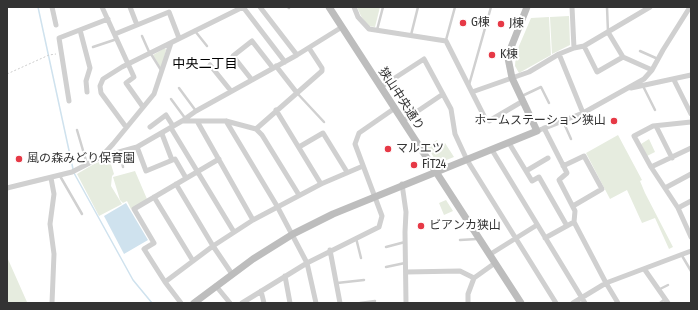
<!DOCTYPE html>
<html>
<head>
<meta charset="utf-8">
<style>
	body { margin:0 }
	#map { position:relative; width:698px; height:310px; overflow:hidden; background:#fff; font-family:"Fira Sans Condensed",sans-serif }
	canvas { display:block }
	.frame { position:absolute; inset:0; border:8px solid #333; pointer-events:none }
</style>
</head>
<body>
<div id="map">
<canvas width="698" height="310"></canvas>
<div class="frame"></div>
</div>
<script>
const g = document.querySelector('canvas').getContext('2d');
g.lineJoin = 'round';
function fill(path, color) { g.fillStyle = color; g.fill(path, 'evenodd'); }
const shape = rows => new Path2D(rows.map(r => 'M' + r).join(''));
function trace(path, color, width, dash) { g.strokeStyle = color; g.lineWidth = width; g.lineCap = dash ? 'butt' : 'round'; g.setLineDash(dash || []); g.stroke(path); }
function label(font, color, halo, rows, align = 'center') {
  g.font = font + ' "Fira Sans Condensed","Noto Sans JP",sans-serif'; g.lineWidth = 4; g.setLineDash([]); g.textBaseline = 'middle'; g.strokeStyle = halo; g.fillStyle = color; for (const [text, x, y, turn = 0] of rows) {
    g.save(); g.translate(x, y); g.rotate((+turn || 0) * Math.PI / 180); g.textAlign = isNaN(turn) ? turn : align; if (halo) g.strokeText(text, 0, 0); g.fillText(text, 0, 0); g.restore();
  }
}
fill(shape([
	[357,7,380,7,375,27,368,26,361,16],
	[569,16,570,45,552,54,550,17],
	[549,17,551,55,519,73,515,66,516,53,531,18],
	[165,48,166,50,161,68,153,55],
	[618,135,642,180,640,181,645,193,673,247,669,249,655,218,642,223,627,190,610,199,586,153],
	[649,139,655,152,647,156,641,144],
	[437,140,440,146,445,143,454,157,439,163,436,161,427,146],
	[109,158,114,174,112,176,111,186,122,204,99,216,77,174,94,164],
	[135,171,147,199,131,209,127,201,123,203,120,200,113,177],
	[446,200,453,211,444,215,439,203],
	[7,257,27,302,29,303,7,303]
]), '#e6ecdf');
fill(shape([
	[126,203,148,240,124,254,104,216]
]), '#cfe2ee');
trace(shape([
	[38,7,73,169],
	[74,173,133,280,152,303]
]), '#cfe2ee', 1.5);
trace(shape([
	[7,74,49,55,56,54]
]), '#cdcdcd', 1, [2, 2]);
trace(shape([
	[288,7,289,8],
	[607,7,608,32],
	[377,30,383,7],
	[195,31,207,46],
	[411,35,418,7],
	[142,36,150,54],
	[446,40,455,7],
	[93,47,117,39],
	[640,51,658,59],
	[151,54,161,70],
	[469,85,491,7],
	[643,86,655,110],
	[179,88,196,111],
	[297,93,324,122],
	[522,96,541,87,549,103],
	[171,99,185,118],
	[563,121,571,139],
	[77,130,87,164],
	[120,153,123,167],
	[60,176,82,214],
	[356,238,361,258],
	[460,240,477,239],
	[386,247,405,242],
	[681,254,691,271],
	[386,267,405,263],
	[337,283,364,280],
	[660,289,668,285],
	[360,303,375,301],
	[660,303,665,299]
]), '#d0d0d0', 2.5);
trace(shape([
	[52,7,56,25],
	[102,7,134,77,126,83,143,107],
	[130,7,137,25],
	[243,7,285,62],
	[260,7,297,55],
	[354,7,358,17,369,29,446,41,486,120,489,121,523,101],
	[572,7,574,48],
	[80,30,90,68,86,81,87,92],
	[608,32,623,57,652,70],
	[115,34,169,12,179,38],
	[584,46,597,72,623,57],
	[559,54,583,113],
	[210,65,231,91],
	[276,66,297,93],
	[252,80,233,56,252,41,273,68],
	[674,80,691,114],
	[381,87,424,59,451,109,455,134,467,160,556,303],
	[631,88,691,75],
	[472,92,529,72,559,54,574,48,584,46,650,7],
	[69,101,59,38,108,19],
	[276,110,321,184],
	[182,121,226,121,256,129,262,135,299,195],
	[197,121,253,220],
	[226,121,277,206,307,263,316,303],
	[403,121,443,94],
	[691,122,653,126,634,136,651,167,678,208,691,237],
	[656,126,672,158],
	[126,127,101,93,100,86,103,79,122,67,243,7],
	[150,127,166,115,173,126],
	[171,128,234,232],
	[544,128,567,173,559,180,575,211,574,222,606,283,618,303],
	[256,129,322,71,322,68,309,48],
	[537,131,583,113,644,79,652,70,663,50,690,7],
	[162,134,172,160],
	[509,143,532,181,539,177,567,226],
	[137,147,146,171,175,159,186,178],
	[299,147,323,133,347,172],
	[492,150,585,303],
	[101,157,113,144,154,94,171,43],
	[563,166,584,156,602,189,573,206],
	[651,167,691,148],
	[526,171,548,158],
	[51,178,54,194,50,224,54,254,52,303],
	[176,184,213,246,232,274],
	[402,184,406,212,405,232,406,303],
	[7,188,72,172,101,157,137,147,182,121,196,111,297,55,342,27],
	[665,188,691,174],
	[154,197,193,261],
	[678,208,691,201],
	[545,238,574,222],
	[330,250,340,303],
	[489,255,537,225],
	[645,270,668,303],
	[406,272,460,271,474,278],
	[285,276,290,303],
	[165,282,213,246,253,220,321,184,363,166],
	[216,286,230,303],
	[261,291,264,303],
	[181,303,165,282,144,249,154,243,134,209,219,159],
	[242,303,307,263,379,227,382,216,355,144,359,133,395,108],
	[468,303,468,294,474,278,495,263],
	[573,303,606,283,691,251]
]), '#d0d0d0', 5);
trace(shape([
	[329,7,521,303],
	[194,303,253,259,293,234,333,214,537,131,512,78,508,58,510,50,527,7]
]), '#bdbdbd', 7);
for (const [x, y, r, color] of [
	[463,23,4,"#e63946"],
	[501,24,4,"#e63946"],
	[492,55,4,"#e63946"],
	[614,121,4,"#e63946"],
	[388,149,4,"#e63946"],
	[19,159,4,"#e63946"],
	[414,165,4,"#e63946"],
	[421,226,4,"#e63946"]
]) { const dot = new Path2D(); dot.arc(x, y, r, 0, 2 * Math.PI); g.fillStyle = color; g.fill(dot); trace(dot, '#fff', 1.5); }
label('12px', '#333', '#fff', [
	["G棟",471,23],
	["J棟",509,24],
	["K棟",500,55],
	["ホームステーション狭山",606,121,"right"],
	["マルエツ",396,149],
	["風の森みどり保育園",27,159],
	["FiT24",422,165],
	["ビアンカ狭山",429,226]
], 'left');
label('12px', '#333', '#fff', [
	["狭山中央通り",401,99,57]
]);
label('13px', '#000', '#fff', [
	["中央二丁目",205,64]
]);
</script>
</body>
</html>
